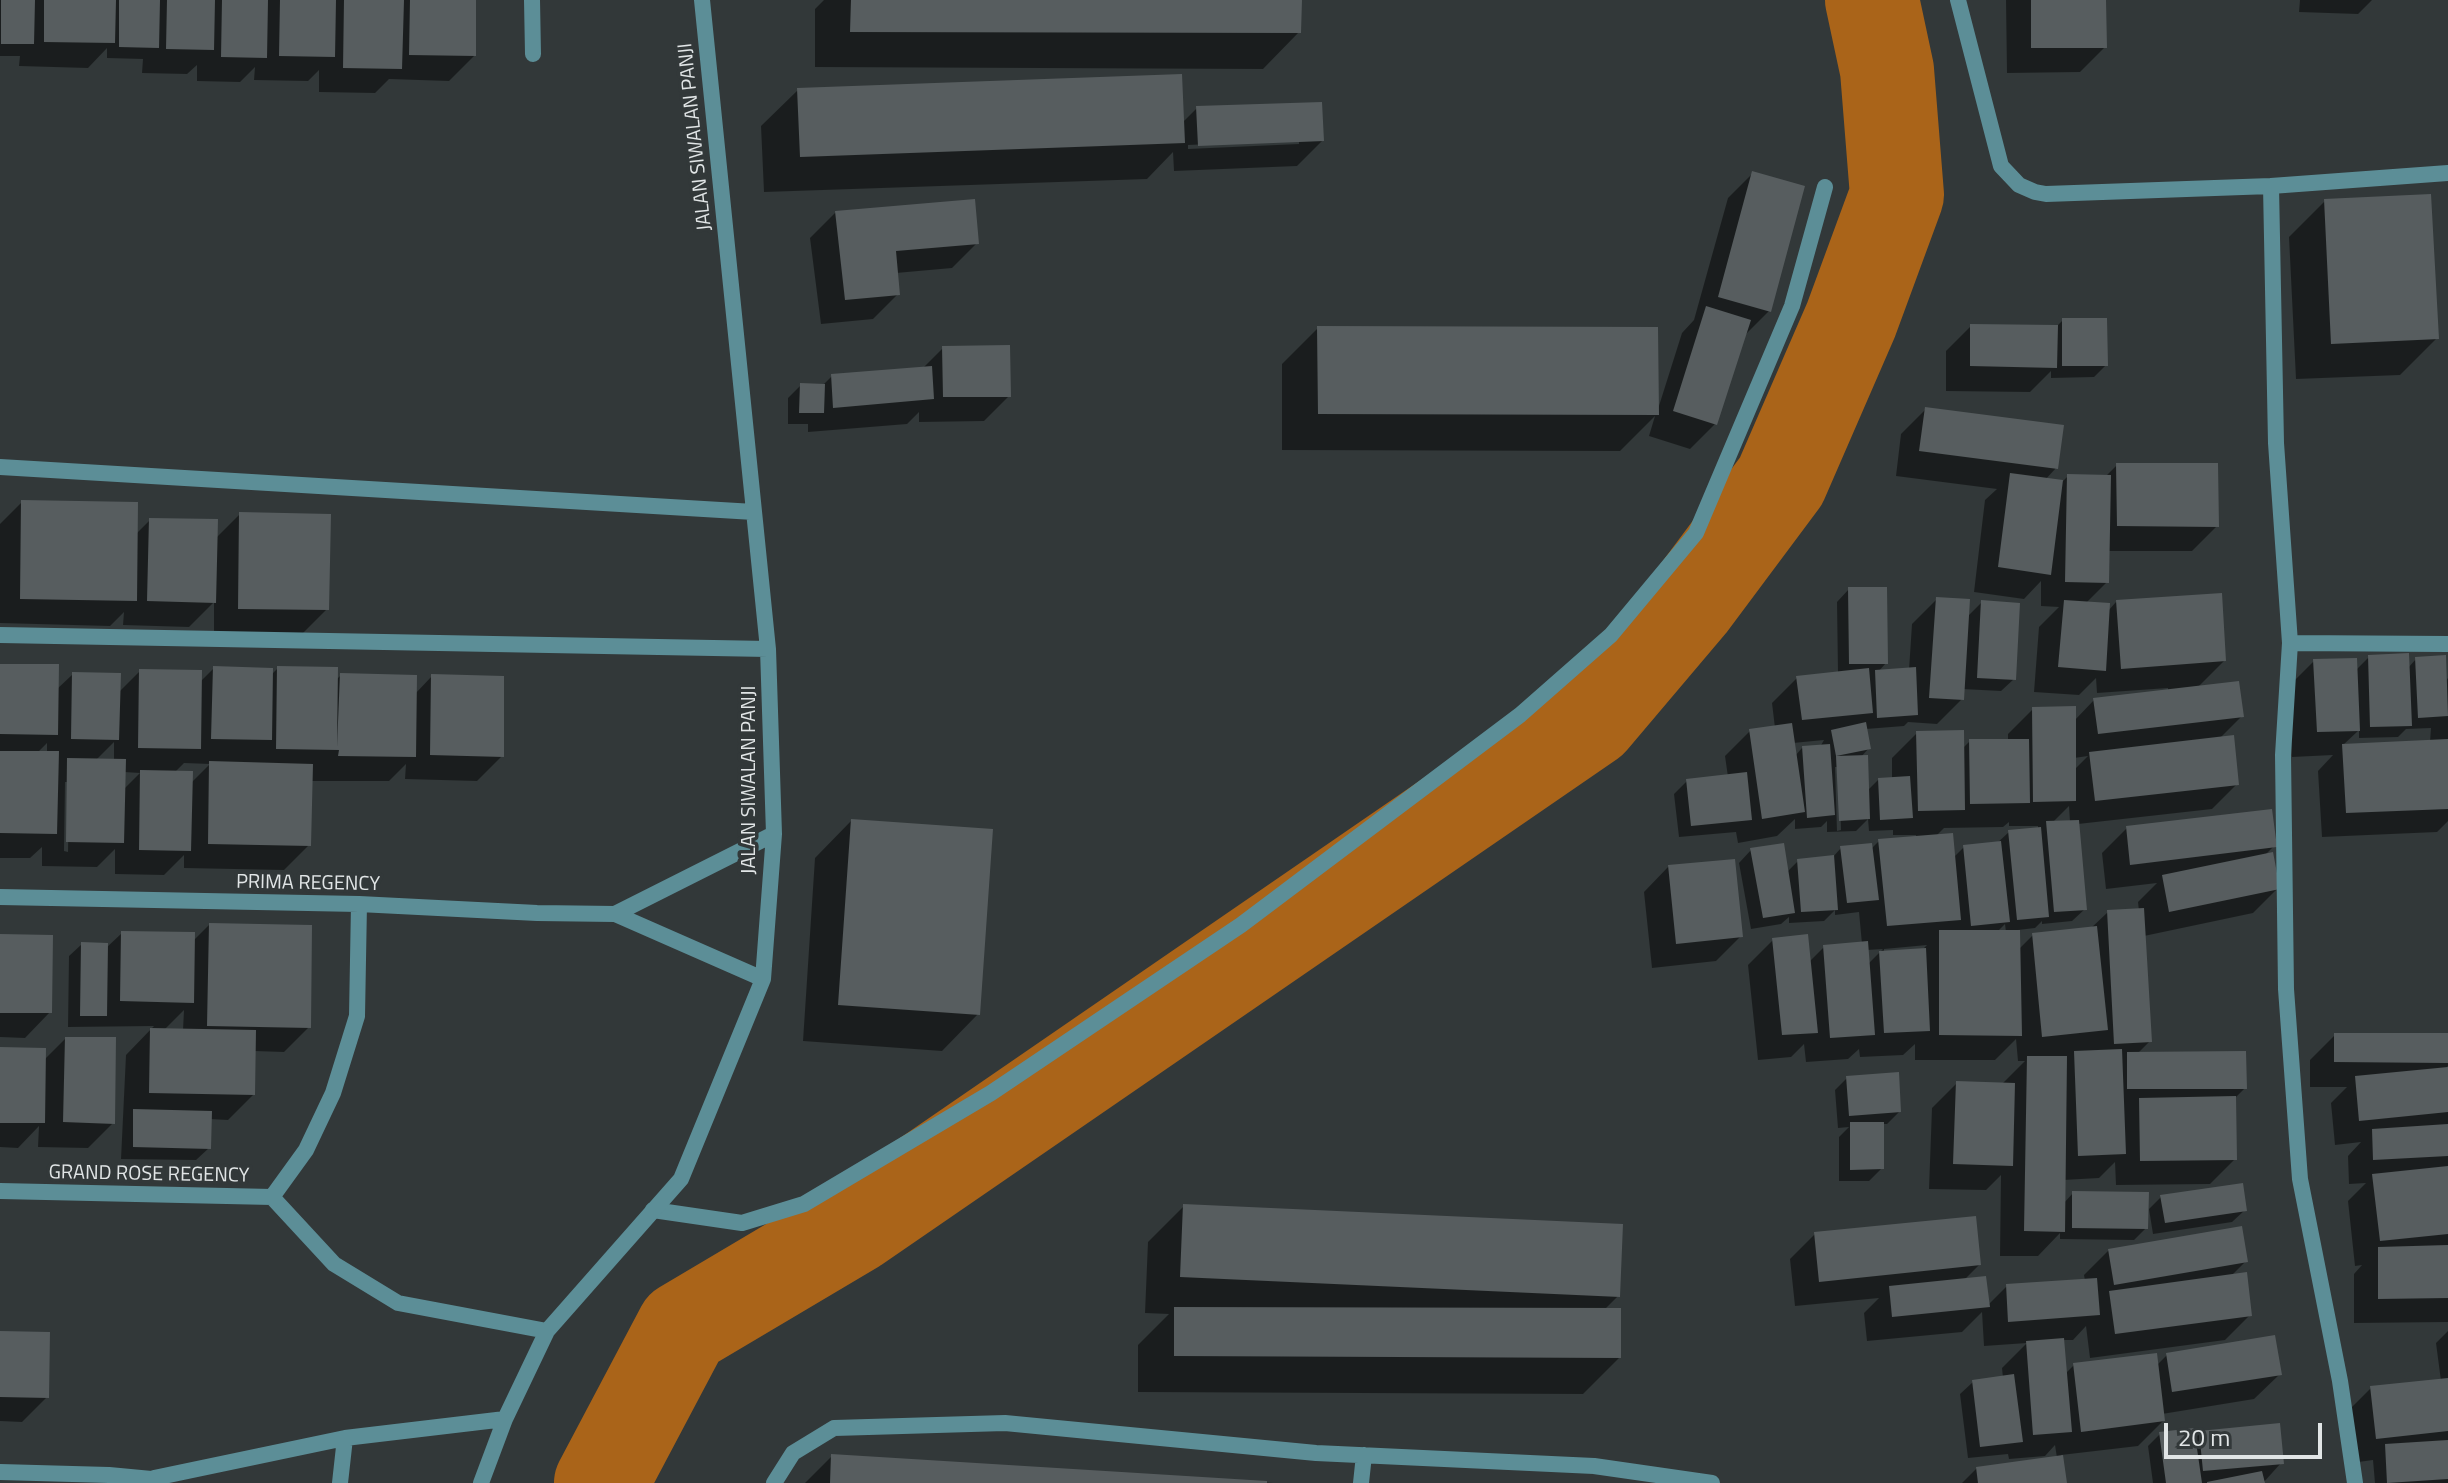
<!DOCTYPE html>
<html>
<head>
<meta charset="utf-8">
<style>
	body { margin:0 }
	#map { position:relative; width:2448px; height:1483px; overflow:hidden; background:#323839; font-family:"Titillium Web",sans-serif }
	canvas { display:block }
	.scale { position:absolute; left:2164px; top:1423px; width:158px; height:36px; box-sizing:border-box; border:4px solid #e1e5e6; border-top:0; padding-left:10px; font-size:24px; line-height:28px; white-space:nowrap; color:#e1e5e6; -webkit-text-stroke:6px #323839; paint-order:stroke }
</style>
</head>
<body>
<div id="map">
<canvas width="2448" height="1483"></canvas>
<div class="scale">20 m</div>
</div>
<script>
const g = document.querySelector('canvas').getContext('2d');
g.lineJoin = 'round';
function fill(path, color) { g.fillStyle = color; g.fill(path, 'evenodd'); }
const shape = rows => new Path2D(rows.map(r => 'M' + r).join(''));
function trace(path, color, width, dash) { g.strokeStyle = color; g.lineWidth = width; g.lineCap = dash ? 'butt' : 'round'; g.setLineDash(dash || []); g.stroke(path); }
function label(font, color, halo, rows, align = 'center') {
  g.font = font + ' "Titillium Web",sans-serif'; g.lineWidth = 7; g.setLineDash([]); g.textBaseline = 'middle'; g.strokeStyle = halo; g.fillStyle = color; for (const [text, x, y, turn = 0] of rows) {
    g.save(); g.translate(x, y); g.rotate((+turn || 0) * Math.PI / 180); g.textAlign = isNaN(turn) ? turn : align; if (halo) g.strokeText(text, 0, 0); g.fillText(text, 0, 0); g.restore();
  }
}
fill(shape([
	[0,0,474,0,474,56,449,81,389,79,375,93,319,92,319,70,308,81,254,80,255,67,240,82,197,81,197,65,187,74,142,73,143,59,107,58,107,48,88,68,19,66,20,56,0,56],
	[824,0,1300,0,1299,32,1263,69,815,67,815,9],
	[2006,0,2104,0,2105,47,2080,72,2007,73],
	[2300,0,2372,0,2358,14,2299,12],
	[798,90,1182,123,1197,108,1322,141,1297,166,1174,171,1173,152,1147,179,764,192,761,126],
	[1299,140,1299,144,1188,149,1188,145],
	[1753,173,1769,311,1744,336,1715,424,1690,449,1649,436,1655,416,1620,451,1282,450,1282,364,1318,328,1658,409,1682,333,1694,320,1728,198],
	[2325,201,2437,338,2400,375,2296,379,2289,237],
	[835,213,977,243,952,268,896,273,898,294,873,319,821,324,810,238],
	[2063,320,2106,365,2094,377,2051,378,2051,371,2030,392,1946,391,1946,351,1971,326,2056,327],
	[943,348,1009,396,984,421,919,422,919,412,907,424,808,432,808,424,788,424,788,398,801,385,822,386,832,376,923,368],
	[1926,409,2056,468,2045,480,2062,482,2068,476,2105,477,2117,465,2217,526,2192,551,2107,551,2107,582,2086,603,2108,611,2116,602,2224,661,2197,688,2242,716,2219,739,2237,784,2212,809,2078,824,2085,909,2072,921,2042,924,2042,921,2035,928,2018,930,2019,949,2033,935,2090,929,2108,912,2139,911,2138,902,2157,883,2106,889,2102,853,2127,828,2274,846,2265,855,2278,888,2253,913,2144,936,2150,1041,2137,1054,2245,1088,2234,1099,2235,1159,2210,1184,2116,1185,2115,1162,2099,1178,2063,1180,2063,1204,2073,1193,2146,1228,2134,1240,2060,1239,2060,1233,2038,1256,2000,1256,2001,1175,1986,1190,1929,1189,1932,1108,1957,1083,2003,1083,2025,1061,2018,1061,2016,1039,1995,1060,1915,1060,1915,1044,1903,1055,1860,1057,1859,1049,1848,1059,1806,1062,1804,1044,1791,1057,1758,1060,1748,965,1773,940,1809,962,1824,947,1862,944,1859,912,1835,915,1835,910,1824,921,1789,923,1789,917,1781,924,1751,929,1739,863,1751,850,1787,872,1798,861,1832,858,1841,848,1871,849,1879,841,1916,838,1916,835,1893,835,1893,830,1869,831,1868,819,1856,831,1827,832,1827,821,1821,827,1795,829,1795,819,1777,836,1738,843,1736,832,1679,837,1674,794,1687,781,1728,777,1725,756,1750,731,1775,728,1772,703,1797,678,1838,673,1837,602,1849,589,1886,663,1878,672,1909,670,1912,624,1937,599,1967,617,1982,602,2014,679,2001,691,1962,689,1962,699,1937,724,1908,722,1904,726,1866,729,1869,748,1861,757,1867,791,1878,780,1892,779,1892,758,1917,733,1962,749,1970,741,2008,741,2008,734,2033,709,2074,721,2094,700,2168,691,2168,688,2097,693,2096,678,2079,695,2034,692,2039,627,2059,607,2041,606,2041,581,2024,599,1974,592,1985,500,1997,489,1896,476,1901,434],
	[1824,740,1820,747,1802,748,1795,756,1793,743],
	[2088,756,2074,770,2074,758],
	[1835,767,1839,767,1841,830,1837,831],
	[2069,806,2070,822,2052,823],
	[2009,822,2009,826,2038,826,2038,829,2009,832,1996,844,1964,847,1954,857,1936,836,1944,828,2003,827],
	[2005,924,2006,932,1997,932],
	[1927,945,1922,950,1884,952,1884,949],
	[1883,949,1868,964,1867,950],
	[22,502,136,534,150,520,215,539,240,514,327,609,302,634,214,633,214,602,189,627,123,625,124,612,110,626,0,623,0,524],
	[2369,657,2408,668,2416,659,2445,682,2448,678,2448,821,2437,832,2322,837,2318,771,2333,755,2292,757,2289,686,2314,661,2355,671],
	[2431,728,2430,742,2342,746,2359,730,2359,738,2398,737,2406,729],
	[0,666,56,690,73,674,118,693,140,671,200,682,214,668,271,675,278,668,336,680,341,675,415,694,432,676,502,756,477,781,405,779,406,764,389,781,311,781,309,845,284,870,184,868,184,855,164,875,115,874,115,849,97,867,42,866,42,847,30,858,0,858],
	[114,742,114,761,96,760],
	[47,743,47,753,37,753],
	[184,763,210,764,191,783,175,772],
	[124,772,140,773,123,790],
	[65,782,69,782,68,852,64,851],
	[851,821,978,1014,942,1051,803,1041,815,858],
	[1669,866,1741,936,1716,961,1652,968,1644,892],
	[209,925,309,1027,284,1052,254,1051,253,1095,228,1120,209,1119,209,1148,196,1160,121,1159,126,1055,154,1026,68,1027,69,956,82,944,106,948,122,933,193,941],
	[184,1010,183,1030,164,1030],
	[0,936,50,1012,25,1038,0,1037],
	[2335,1035,2448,1035,2448,1066,2445,1069,2448,1069,2448,1322,2354,1323,2354,1274,2362,1265,2355,1266,2348,1201,2366,1183,2349,1184,2348,1156,2361,1142,2335,1145,2331,1103,2347,1087,2310,1087,2310,1060],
	[65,1039,113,1123,88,1148,38,1147,39,1126,18,1148,0,1147,0,1049,44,1060],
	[1847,1078,1899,1112,1887,1124,1882,1124,1882,1168,1869,1181,1839,1181,1839,1137,1849,1127,1838,1128,1835,1090],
	[2161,1197,2245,1210,2232,1222,2153,1234,2149,1209],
	[1184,1206,1618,1296,1604,1310,1619,1358,1583,1394,1138,1392,1138,1345,1169,1314,1145,1313,1148,1242],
	[1815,1234,1979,1265,1964,1280,1987,1306,2007,1286,2085,1281,2084,1275,2109,1250,2246,1261,2231,1276,2250,1315,2225,1340,2090,1358,2086,1326,2073,1340,2062,1340,2065,1374,2074,1365,2156,1366,2167,1355,2280,1374,2254,1399,2162,1414,2163,1421,2138,1446,2061,1455,2065,1483,1962,1483,1977,1468,2057,1458,2055,1445,2045,1456,2009,1459,2008,1454,1968,1458,1960,1394,1973,1382,2003,1378,2002,1368,2027,1343,1984,1346,1982,1312,1962,1332,1867,1341,1864,1313,1879,1298,1795,1306,1790,1259],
	[2448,1331,2448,1483,2375,1483,2373,1460,2351,1463,2346,1413,2371,1388,2441,1381,2436,1343],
	[0,1333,47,1397,22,1422,0,1421],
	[2200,1433,2281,1463,2263,1483,2153,1483,2148,1446,2160,1434,2194,1439],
	[832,1456,1273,1483,805,1483]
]), '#0007');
trace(shape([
	[601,1483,683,1328,855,1226,1591,720,1690,603,1781,481,1851,320,1897,195,1887,70,1872,0]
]), '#aa6419', 94);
fill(shape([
	[1,0,35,0,34,44,1,44],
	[44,0,116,0,115,43,44,42],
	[119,0,160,0,159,48,119,47],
	[167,0,215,0,214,50,166,49],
	[222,0,268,0,267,58,221,57],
	[280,0,336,0,335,57,279,56],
	[344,0,404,0,402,69,343,68],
	[410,0,476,0,476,56,409,55],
	[851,0,1302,0,1301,33,850,32],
	[2031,0,2106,0,2107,48,2031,48],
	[1182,74,1185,143,800,157,797,88],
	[1322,102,1324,141,1198,146,1196,106],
	[1752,171,1805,186,1771,312,1718,297],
	[2431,194,2439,339,2331,344,2324,199],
	[975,199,979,244,896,251,900,295,845,300,835,211],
	[1706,306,1751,320,1717,425,1673,411],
	[2062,318,2107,318,2108,366,2062,366],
	[1970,324,2058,325,2057,368,1970,366],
	[1317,326,1658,327,1659,415,1318,414],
	[1010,345,1011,397,943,397,942,346],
	[932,366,934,399,833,408,831,374],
	[800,383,825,384,824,413,799,413],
	[1925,407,2064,425,2058,469,1919,451],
	[2116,463,2218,463,2219,527,2117,526],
	[2010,473,2063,480,2051,575,1998,567],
	[2067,474,2111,475,2109,583,2065,582],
	[21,500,138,502,137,601,20,599],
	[239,512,331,514,329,610,238,609],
	[149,518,218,519,216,603,147,601],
	[1848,587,1887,587,1888,664,1849,664],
	[2222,593,2226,661,2121,669,2116,600],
	[1936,597,1970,599,1964,700,1929,698],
	[1981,600,2020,603,2016,680,1977,678],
	[2064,600,2110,603,2106,671,2058,667],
	[2409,653,2412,726,2370,727,2368,655],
	[2446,655,2448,716,2418,718,2415,657],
	[2357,658,2360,731,2317,732,2313,659],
	[0,664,59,664,58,735,0,734],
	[213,666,273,668,272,740,211,739],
	[277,666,338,667,337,747,340,673,417,675,416,757,338,756,339,750,276,749],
	[1916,667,1918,715,1877,718,1875,670],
	[1869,668,1873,713,1802,720,1796,676],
	[139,669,202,670,201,749,138,748],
	[72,672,121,673,119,740,71,739],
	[431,674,504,676,504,757,430,755],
	[2239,681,2244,717,2098,734,2093,698],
	[2076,706,2076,801,2033,802,2032,707],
	[1866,722,1871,749,1836,756,1868,755,1870,819,1839,821,1836,756,1831,730],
	[1792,723,1805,812,1762,819,1749,729],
	[1964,730,1965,810,1918,811,1916,731],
	[2234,735,2239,785,2095,801,2089,752],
	[1969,739,2029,739,2030,803,1970,804],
	[2448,739,2448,809,2346,813,2342,744],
	[1830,744,1835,815,1807,818,1802,746],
	[0,751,59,751,57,834,0,833],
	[67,758,126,759,124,843,66,842],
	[209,761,313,764,311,846,208,844],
	[140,770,193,771,191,851,139,850],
	[1747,772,1752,820,1691,826,1686,779],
	[1910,776,1913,818,1880,820,1878,778],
	[2272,809,2277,847,2130,865,2126,826],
	[851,819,993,829,980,1015,838,1005],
	[2079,820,2087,910,2054,912,2046,821],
	[2041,827,2049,917,2017,920,2008,830],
	[1953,833,1961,920,1887,926,1878,839],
	[2001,841,2010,922,1971,926,1963,845],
	[1784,843,1795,913,1763,918,1750,848],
	[1872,843,1879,900,1847,903,1840,846],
	[2273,852,2280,889,2169,912,2162,875],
	[1834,855,1838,910,1801,912,1797,859],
	[1735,859,1743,937,1676,944,1668,865],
	[2144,908,2152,1042,2114,1044,2107,910],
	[209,923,312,925,311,1028,207,1026],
	[2097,926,2108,1030,2042,1037,2032,933],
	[1939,930,2020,930,2022,1036,1939,1035],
	[121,931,195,932,194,1003,120,1001],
	[0,934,53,935,52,1013,0,1013],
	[1808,934,1818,1033,1782,1035,1772,938],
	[1868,941,1875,1035,1830,1038,1823,945],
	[81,942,108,943,107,1016,80,1016],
	[1926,948,1930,1031,1884,1033,1879,951],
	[150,1028,256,1030,255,1095,149,1093],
	[2334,1033,2448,1033,2448,1063,2334,1062],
	[65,1037,116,1037,115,1124,63,1122],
	[0,1047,46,1048,45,1123,0,1123],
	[2122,1049,2126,1154,2078,1156,2074,1051],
	[2246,1051,2247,1089,2127,1089,2127,1052],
	[2027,1056,2067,1056,2065,1232,2024,1231],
	[2448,1067,2448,1112,2359,1121,2355,1076],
	[1899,1072,1901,1112,1849,1116,1846,1076],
	[1956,1081,2015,1083,2013,1166,1953,1164],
	[2236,1096,2237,1160,2140,1161,2139,1098],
	[133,1109,212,1111,211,1149,133,1147],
	[1850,1122,1884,1122,1884,1169,1850,1170],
	[2448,1124,2448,1156,2373,1160,2372,1129],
	[2448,1166,2448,1234,2380,1241,2372,1174],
	[2243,1183,2247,1211,2165,1223,2160,1195],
	[2072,1191,2149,1192,2148,1229,2072,1228],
	[1183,1204,1623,1224,1620,1297,1180,1277],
	[1976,1216,1981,1265,1819,1282,1814,1232],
	[2242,1226,2248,1262,2114,1285,2108,1249],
	[2448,1245,2448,1298,2378,1299,2378,1247],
	[2247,1272,2252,1316,2115,1334,2109,1291],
	[1986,1276,1990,1307,1892,1317,1889,1286],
	[2097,1278,2100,1315,2008,1322,2006,1284],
	[1174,1307,1621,1308,1621,1358,1174,1356],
	[0,1331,50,1332,49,1398,0,1397],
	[2275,1335,2282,1375,2172,1392,2166,1353],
	[2064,1338,2072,1432,2033,1435,2026,1341],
	[2157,1353,2165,1421,2081,1432,2073,1363],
	[2014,1374,2023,1442,1980,1447,1972,1380],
	[2448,1378,2448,1431,2376,1439,2370,1386],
	[2280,1423,2284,1464,2203,1471,2199,1431],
	[2194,1428,2202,1483,2166,1483,2159,1432],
	[2448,1440,2448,1479,2387,1483,2385,1444],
	[831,1454,1267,1481,1267,1483,830,1483],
	[2063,1455,2067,1483,1978,1483,1976,1467],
	[2262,1471,2265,1483,2207,1483,2207,1482]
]), '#575d5f');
trace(shape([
	[653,1210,742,1223,804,1204,991,1093,1241,925,1520,715,1611,635,1696,533,1792,306,1825,187],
	[774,1483,793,1453,834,1428,1005,1423,1316,1453,1594,1466,1712,1483],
	[1361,1483,1364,1455]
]), '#5c8e97', 16);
trace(shape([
	[532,0,533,54],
	[1958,0,2001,166,2019,185,2035,192,2046,194,2271,186,2276,443,2290,643],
	[2271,186,2448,173],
	[0,467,754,512],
	[0,635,768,649],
	[0,897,359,904,537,913,615,914,763,979],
	[615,914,774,834],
	[0,1191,272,1197,306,1150,333,1093,357,1016,359,904],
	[272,1197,334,1264,398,1303,547,1331],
	[0,1472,109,1475,162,1480],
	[154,1478,345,1438,505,1419],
	[340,1483,345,1438],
	[481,1483,505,1419,547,1331,681,1179,763,979,774,834,768,649,702,0],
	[2355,1483,2340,1381,2300,1179,2286,989,2283,755,2290,643,2448,644]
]), '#5c8e97', 16);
label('20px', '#e1e5e6', '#323839', [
	["JALAN SIWALAN PANJI",696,137,-96],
	["JALAN SIWALAN PANJI",750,780,-90],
	["PRIMA REGENCY",308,884,1],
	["GRAND ROSE REGENCY",149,1175,1]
]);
</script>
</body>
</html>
